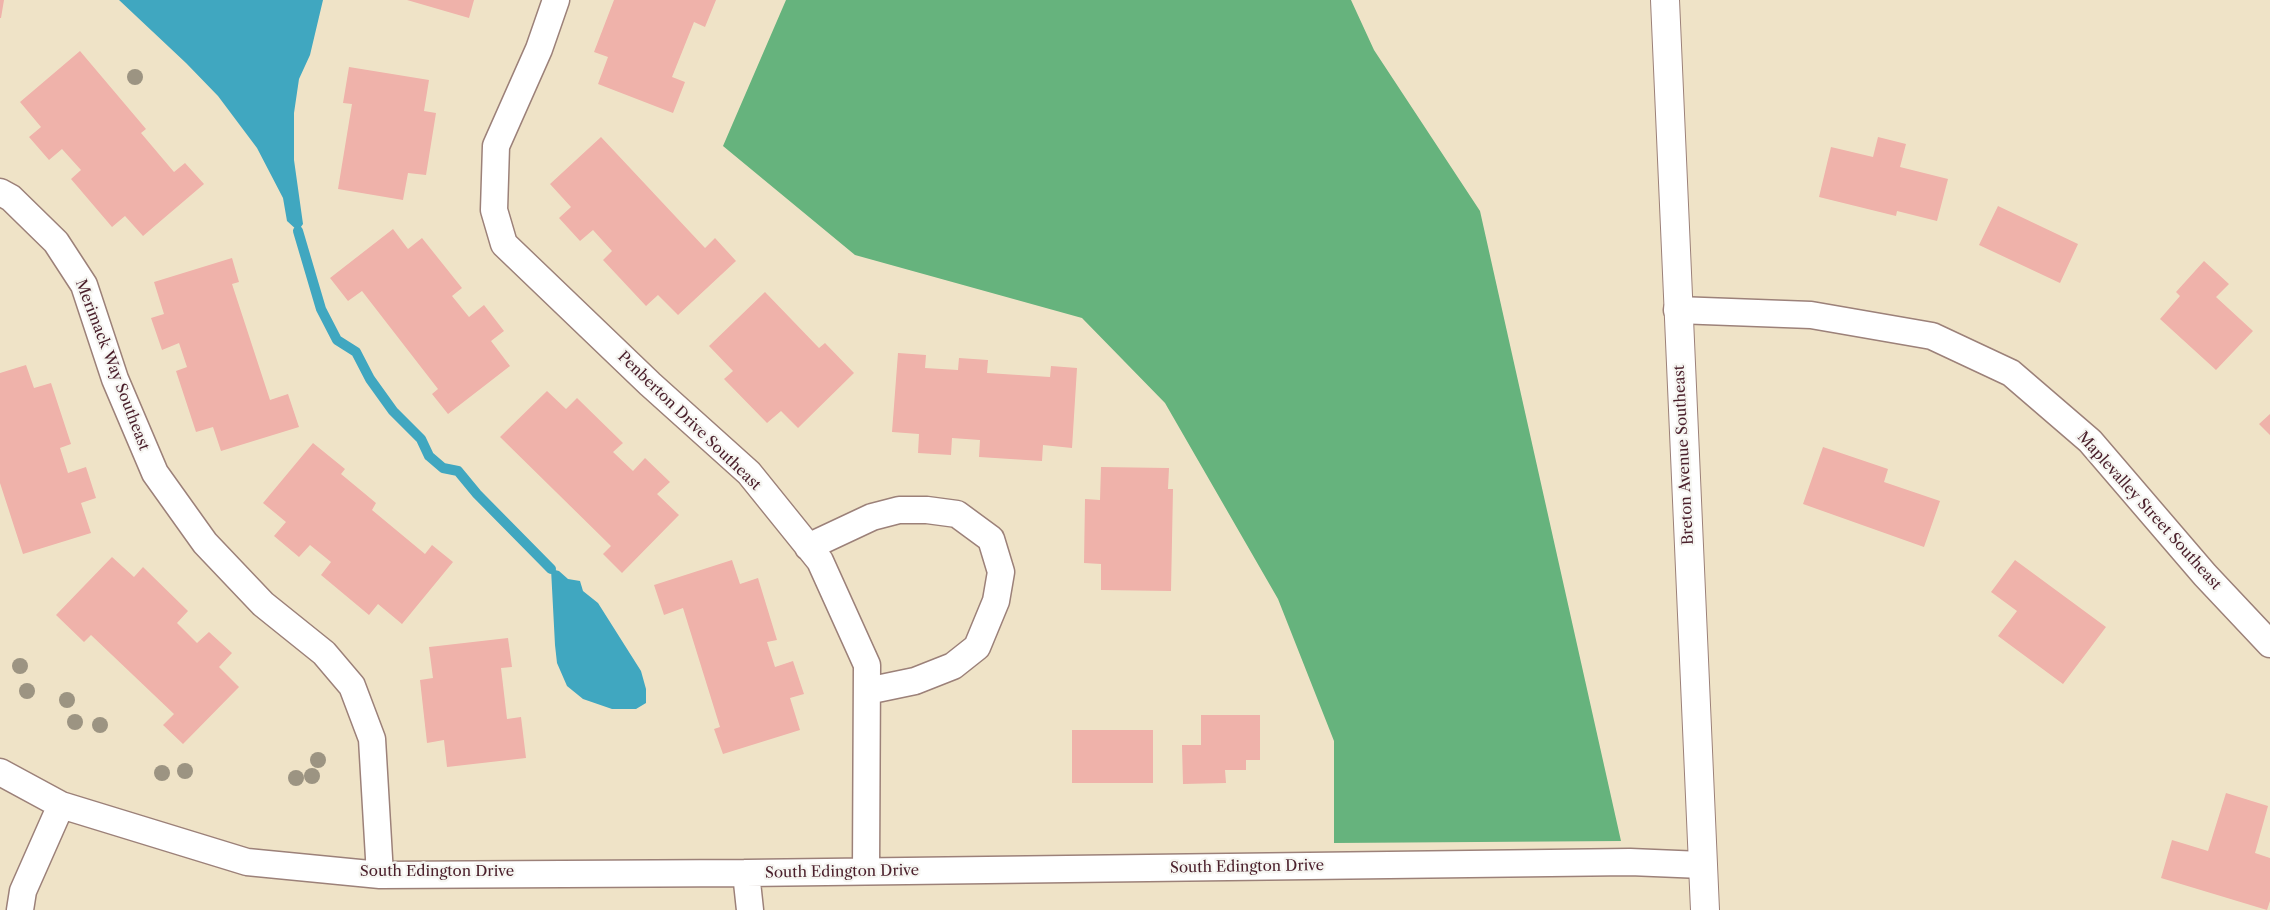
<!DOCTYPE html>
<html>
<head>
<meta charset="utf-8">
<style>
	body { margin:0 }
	canvas { display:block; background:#efe3c7 }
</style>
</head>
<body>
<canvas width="2270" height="910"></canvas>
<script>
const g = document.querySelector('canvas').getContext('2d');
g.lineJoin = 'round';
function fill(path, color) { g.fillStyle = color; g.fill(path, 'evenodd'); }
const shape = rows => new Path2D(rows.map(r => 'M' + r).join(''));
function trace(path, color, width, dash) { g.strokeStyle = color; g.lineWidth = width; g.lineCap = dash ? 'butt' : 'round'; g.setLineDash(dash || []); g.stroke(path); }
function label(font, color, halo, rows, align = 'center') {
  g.font = font + ' "Libre Caslon Text",serif'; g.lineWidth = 4.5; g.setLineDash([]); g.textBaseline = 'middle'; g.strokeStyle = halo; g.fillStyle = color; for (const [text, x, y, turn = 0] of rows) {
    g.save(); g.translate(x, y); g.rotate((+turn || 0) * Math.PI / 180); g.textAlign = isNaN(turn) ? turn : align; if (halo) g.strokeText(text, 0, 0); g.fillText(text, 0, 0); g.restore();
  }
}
fill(shape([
	[786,0,1351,0,1374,50,1480,211,1621,841,1334,843,1334,741,1278,599,1165,403,1082,318,855,255,723,146]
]), '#66b37d');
fill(shape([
	[119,0,323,0,310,55,299,79,294,113,294,160,303,224,298,231,287,221,283,198,257,148,218,96,186,63],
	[551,569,559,571,568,579,580,581,583,591,598,603,641,671,646,689,646,703,636,709,612,709,583,699,567,686,557,663,555,645]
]), '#40a7c0');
trace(shape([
	[298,231,321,309,337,340,356,352,370,379,393,411,421,439,429,456,443,468,458,471,477,494,551,569]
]), '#40a7c0', 10);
fill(shape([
	[0,0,4,0,1,18,0,18],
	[407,0,474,0,469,18],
	[614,0,716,0,705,27,694,22,672,77,685,82,673,113,598,84,608,57,594,52],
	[80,51,146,129,141,133,174,172,185,163,204,184,143,236,125,216,112,227,71,179,81,170,62,149,49,160,29,137,41,127,20,102],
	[349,67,429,80,424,111,436,113,426,175,408,173,403,200,338,189,352,104,343,103],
	[601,137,705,248,715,238,736,261,678,315,658,295,646,306,603,260,612,251,593,230,580,241,559,218,571,207,550,184],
	[1878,137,1906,144,1900,167,1948,179,1937,221,1897,211,1896,216,1819,197,1831,147,1873,157],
	[1998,206,2078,244,2060,283,1979,245],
	[393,229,408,249,422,238,462,288,452,296,469,317,484,305,504,331,491,341,510,366,448,414,432,394,438,389,362,291,348,301,330,278],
	[232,258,239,282,232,284,270,400,288,394,299,427,221,451,213,427,196,432,176,371,187,367,179,343,162,350,151,318,164,314,154,282],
	[2204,261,2229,284,2216,297,2253,331,2216,370,2160,319,2180,296,2176,292],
	[765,292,819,348,825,343,854,373,798,428,781,411,767,423,724,379,733,371,709,346],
	[898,353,926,355,925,368,958,370,959,358,988,360,987,373,1050,377,1051,366,1077,368,1072,448,1043,445,1042,461,979,457,980,440,952,438,951,455,918,453,919,434,892,432],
	[26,365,34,388,51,383,71,444,60,448,68,473,86,467,96,498,81,503,91,533,23,554,0,483,0,373],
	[547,391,566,409,577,398,623,443,613,452,633,471,645,458,670,482,657,494,679,515,622,573,603,554,611,546,500,437],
	[2270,414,2270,435,2259,424],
	[313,443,345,469,341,474,376,503,372,510,425,554,432,545,453,562,402,624,378,604,369,615,321,575,331,562,310,545,299,557,274,536,286,522,263,503],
	[1823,447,1888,469,1884,482,1940,501,1924,547,1803,504],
	[1101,467,1169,468,1168,489,1173,489,1171,591,1101,590,1101,564,1084,563,1085,499,1100,500],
	[112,557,134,577,143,567,188,611,177,623,197,643,209,632,232,653,219,667,239,687,183,744,163,725,174,714,91,635,84,642,56,615],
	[732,560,740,584,758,578,777,640,767,642,775,667,793,661,804,694,790,698,800,730,723,754,714,729,720,727,683,608,664,615,654,585],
	[2015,560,2106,627,2063,684,1998,636,2017,611,1991,592],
	[508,638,512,667,501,668,507,719,521,717,526,758,447,767,444,740,427,743,420,680,433,678,429,647],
	[1201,715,1260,715,1260,760,1246,760,1246,770,1225,770,1226,783,1183,784,1182,745,1201,745],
	[1072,730,1153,730,1153,783,1072,783],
	[2226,793,2268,806,2255,853,2270,858,2270,901,2267,910,2161,878,2172,840,2208,851]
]), '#efb2aa');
const street = shape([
	[556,0,539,49,496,146,494,210,504,244,650,384,749,473,820,561,867,665,866,871],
	[0,192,11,198,56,242,84,285,115,379,155,473,205,543,263,604,324,653,352,686,372,739,380,875],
	[1677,310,1811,315,1932,336,2011,373,2090,441,2205,575,2270,644],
	[808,547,872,517,899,510,927,510,957,514,991,539,1001,572,996,601,977,647,953,666,915,681,867,691],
	[0,772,61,805,247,862,380,875,746,873,1630,862,1702,865],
	[746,873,750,910],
	[20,910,23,891,61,805]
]);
const secondary = shape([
	[1665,0,1705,910]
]);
trace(street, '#9c8179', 29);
trace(secondary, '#9c8179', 30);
trace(street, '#fff', 26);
trace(secondary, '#fff', 28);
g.fillStyle = '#9c9482';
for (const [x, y] of [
	[135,77],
	[20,666],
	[27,691],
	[67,700],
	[75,722],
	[100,725],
	[318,760],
	[185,771],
	[162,773],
	[312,776],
	[296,778]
]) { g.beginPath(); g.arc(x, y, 8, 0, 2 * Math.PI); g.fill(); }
label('15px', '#4a1f2b', '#f6f6f2', [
	["Merimack Way Southeast",112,365,69],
	["Penberton Drive Southeast",689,421,44],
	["Breton Avenue Southeast",1684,455,-93],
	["Maplevalley Street Southeast",2149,511,48],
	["South Edington Drive",1247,867,-1],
	["South Edington Drive",437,872],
	["South Edington Drive",842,872,-1]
]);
</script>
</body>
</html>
